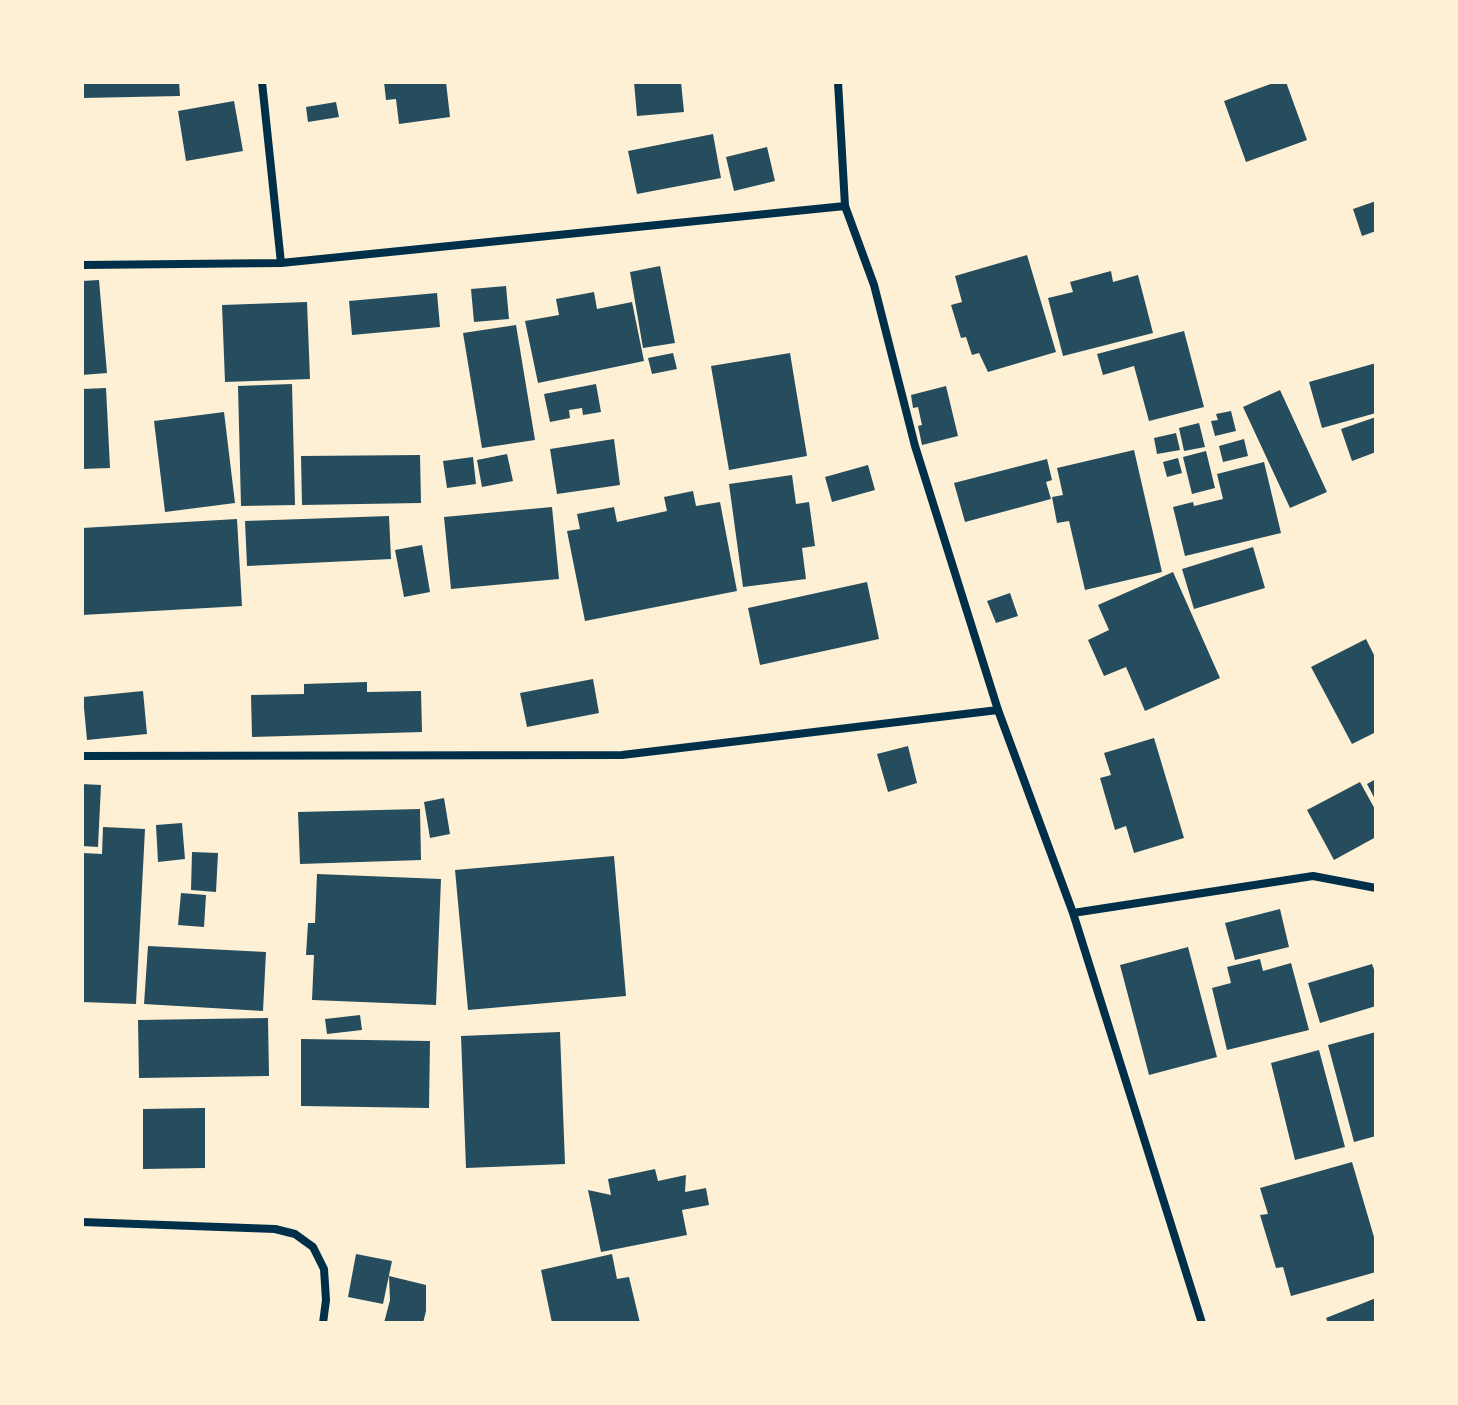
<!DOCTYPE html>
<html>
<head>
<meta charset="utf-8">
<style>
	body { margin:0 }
	#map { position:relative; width:1458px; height:1405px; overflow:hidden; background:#fdf0d5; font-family:"PT Sans",sans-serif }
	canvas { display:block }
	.frame { position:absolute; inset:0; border:84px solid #fdf0d5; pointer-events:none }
</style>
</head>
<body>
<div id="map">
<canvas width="1458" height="1405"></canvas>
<div class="frame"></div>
</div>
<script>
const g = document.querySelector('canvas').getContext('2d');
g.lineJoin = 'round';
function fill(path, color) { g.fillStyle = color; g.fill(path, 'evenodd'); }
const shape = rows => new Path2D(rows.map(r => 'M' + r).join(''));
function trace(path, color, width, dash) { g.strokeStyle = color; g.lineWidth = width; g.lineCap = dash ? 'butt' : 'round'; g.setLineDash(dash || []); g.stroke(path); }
fill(shape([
	[82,82,179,82,180,96,82,98],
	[384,82,446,82,450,117,399,124,396,99,386,100],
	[634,82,681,82,684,112,637,116],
	[1276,82,1286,82,1307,140,1246,162,1224,101],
	[234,101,243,151,186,161,178,111],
	[336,102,339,117,308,122,306,107],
	[713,134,721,178,637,194,628,151],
	[767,147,775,181,734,191,726,157],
	[1376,201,1376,231,1362,236,1353,209],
	[1027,255,1056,352,988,372,979,353,972,355,966,337,961,338,951,305,962,302,955,276],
	[660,266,675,343,643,348,630,272],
	[1111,271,1113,282,1138,275,1153,333,1063,356,1048,298,1073,292,1070,282],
	[99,280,107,373,82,375,82,281],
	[506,286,509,319,474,322,471,289],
	[594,292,597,309,632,302,644,361,538,383,525,321,559,315,556,299],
	[437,293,440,327,352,335,349,301],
	[307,302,310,379,225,382,222,305],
	[516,325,535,440,482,448,463,333],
	[1184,331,1204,407,1149,421,1134,366,1103,375,1097,354],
	[673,353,677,369,652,374,648,358],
	[790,353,807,456,729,470,711,366],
	[1376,363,1376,413,1322,428,1309,382],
	[292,384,295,505,241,506,238,386],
	[596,384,601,412,583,415,582,408,569,410,570,418,550,422,544,394],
	[946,386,958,436,922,445,918,426,922,425,918,407,913,408,911,395],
	[106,388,110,468,82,469,82,389],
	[1280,390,1327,492,1290,508,1243,407],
	[1231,411,1236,431,1215,436,1211,421,1218,420,1216,414],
	[224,412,235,503,165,512,154,421],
	[1376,417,1376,452,1352,461,1341,429],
	[1199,423,1205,447,1184,451,1179,428],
	[1176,433,1180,450,1157,454,1154,438],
	[614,439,620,485,557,494,550,449],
	[1244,439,1248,456,1223,462,1219,446],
	[1134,450,1162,572,1085,590,1069,521,1057,523,1052,497,1063,495,1057,468],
	[1206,451,1215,488,1192,494,1183,457],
	[507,454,513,481,482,487,477,460],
	[420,455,421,503,302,505,301,456],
	[473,457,476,484,447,488,443,461],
	[1178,458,1182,473,1167,477,1163,462],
	[1047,459,1052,480,1046,482,1051,499,965,522,954,483],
	[1264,462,1281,533,1185,556,1173,507,1193,502,1194,506,1223,499,1217,474],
	[868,465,875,490,832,502,825,477],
	[792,475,796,504,809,502,815,546,802,548,806,579,743,587,729,484],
	[693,491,696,506,720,502,737,591,585,621,567,531,580,529,577,514,614,507,617,522,667,511,664,497],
	[552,507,559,579,451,589,444,517],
	[389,516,391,559,247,566,245,521],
	[237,519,242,606,82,615,82,528],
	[422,545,430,592,404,597,395,550],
	[1253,547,1265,588,1194,609,1182,569],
	[1173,572,1220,678,1145,711,1126,667,1104,676,1088,640,1109,630,1098,605],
	[867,582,879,639,760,665,748,608],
	[1010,593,1018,616,996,623,987,601],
	[1366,639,1376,659,1376,732,1352,744,1311,667],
	[593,679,599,713,527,727,520,693],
	[367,682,367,692,421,691,422,732,252,737,251,695,304,694,304,684],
	[143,691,147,734,87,740,83,697],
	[1154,738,1184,838,1134,853,1126,826,1115,830,1100,778,1111,775,1104,753],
	[908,746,917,783,888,792,877,754],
	[1376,779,1376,801,1367,784],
	[1360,782,1376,811,1376,837,1334,860,1307,810],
	[82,784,101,785,98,847,82,846],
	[444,798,450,834,430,838,424,802],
	[420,809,421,860,300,864,298,812],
	[182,823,185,859,158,862,156,825],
	[103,827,145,829,136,1004,82,1002,82,853,102,854],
	[192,852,218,853,216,892,191,890],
	[614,856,626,996,468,1010,455,870],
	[317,874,441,879,436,1005,312,1000,314,955,306,955,308,923,315,923],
	[181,893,206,895,204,927,178,925],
	[1280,909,1289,947,1235,960,1225,923],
	[148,946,266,952,263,1011,144,1004],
	[1188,947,1217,1057,1149,1075,1120,965],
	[1260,959,1263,971,1291,963,1309,1030,1227,1050,1212,988,1231,983,1227,967],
	[1372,964,1376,975,1376,1006,1320,1023,1308,983],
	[360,1015,362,1030,327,1034,325,1019],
	[268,1018,269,1076,139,1078,138,1020],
	[560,1032,565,1164,466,1168,461,1036],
	[1376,1032,1376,1136,1354,1142,1328,1045],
	[301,1039,430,1041,429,1108,301,1106],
	[1319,1050,1345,1147,1295,1160,1271,1063],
	[205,1108,205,1168,143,1169,143,1109],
	[1352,1162,1376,1244,1376,1272,1291,1296,1283,1267,1276,1268,1260,1215,1268,1214,1260,1188],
	[655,1169,658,1181,686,1175,685,1192,706,1188,709,1205,682,1210,687,1235,601,1252,588,1190,611,1195,608,1179],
	[356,1254,392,1261,383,1304,348,1297],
	[612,1254,617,1279,629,1277,640,1323,552,1323,541,1270],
	[389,1276,426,1285,426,1311,423,1323,384,1323,390,1300],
	[1376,1298,1376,1323,1328,1323,1326,1318]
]), '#264d5e');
trace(shape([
	[262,82,281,263,845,206],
	[838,82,845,206,874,285,915,446,998,710,1073,913,1202,1323],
	[82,265,281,263],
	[82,756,622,755,998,710],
	[1073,913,1313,876,1376,888],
	[82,1222,275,1229,295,1234,313,1247,324,1269,326,1300,323,1323]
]), '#003049', 8);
</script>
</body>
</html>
